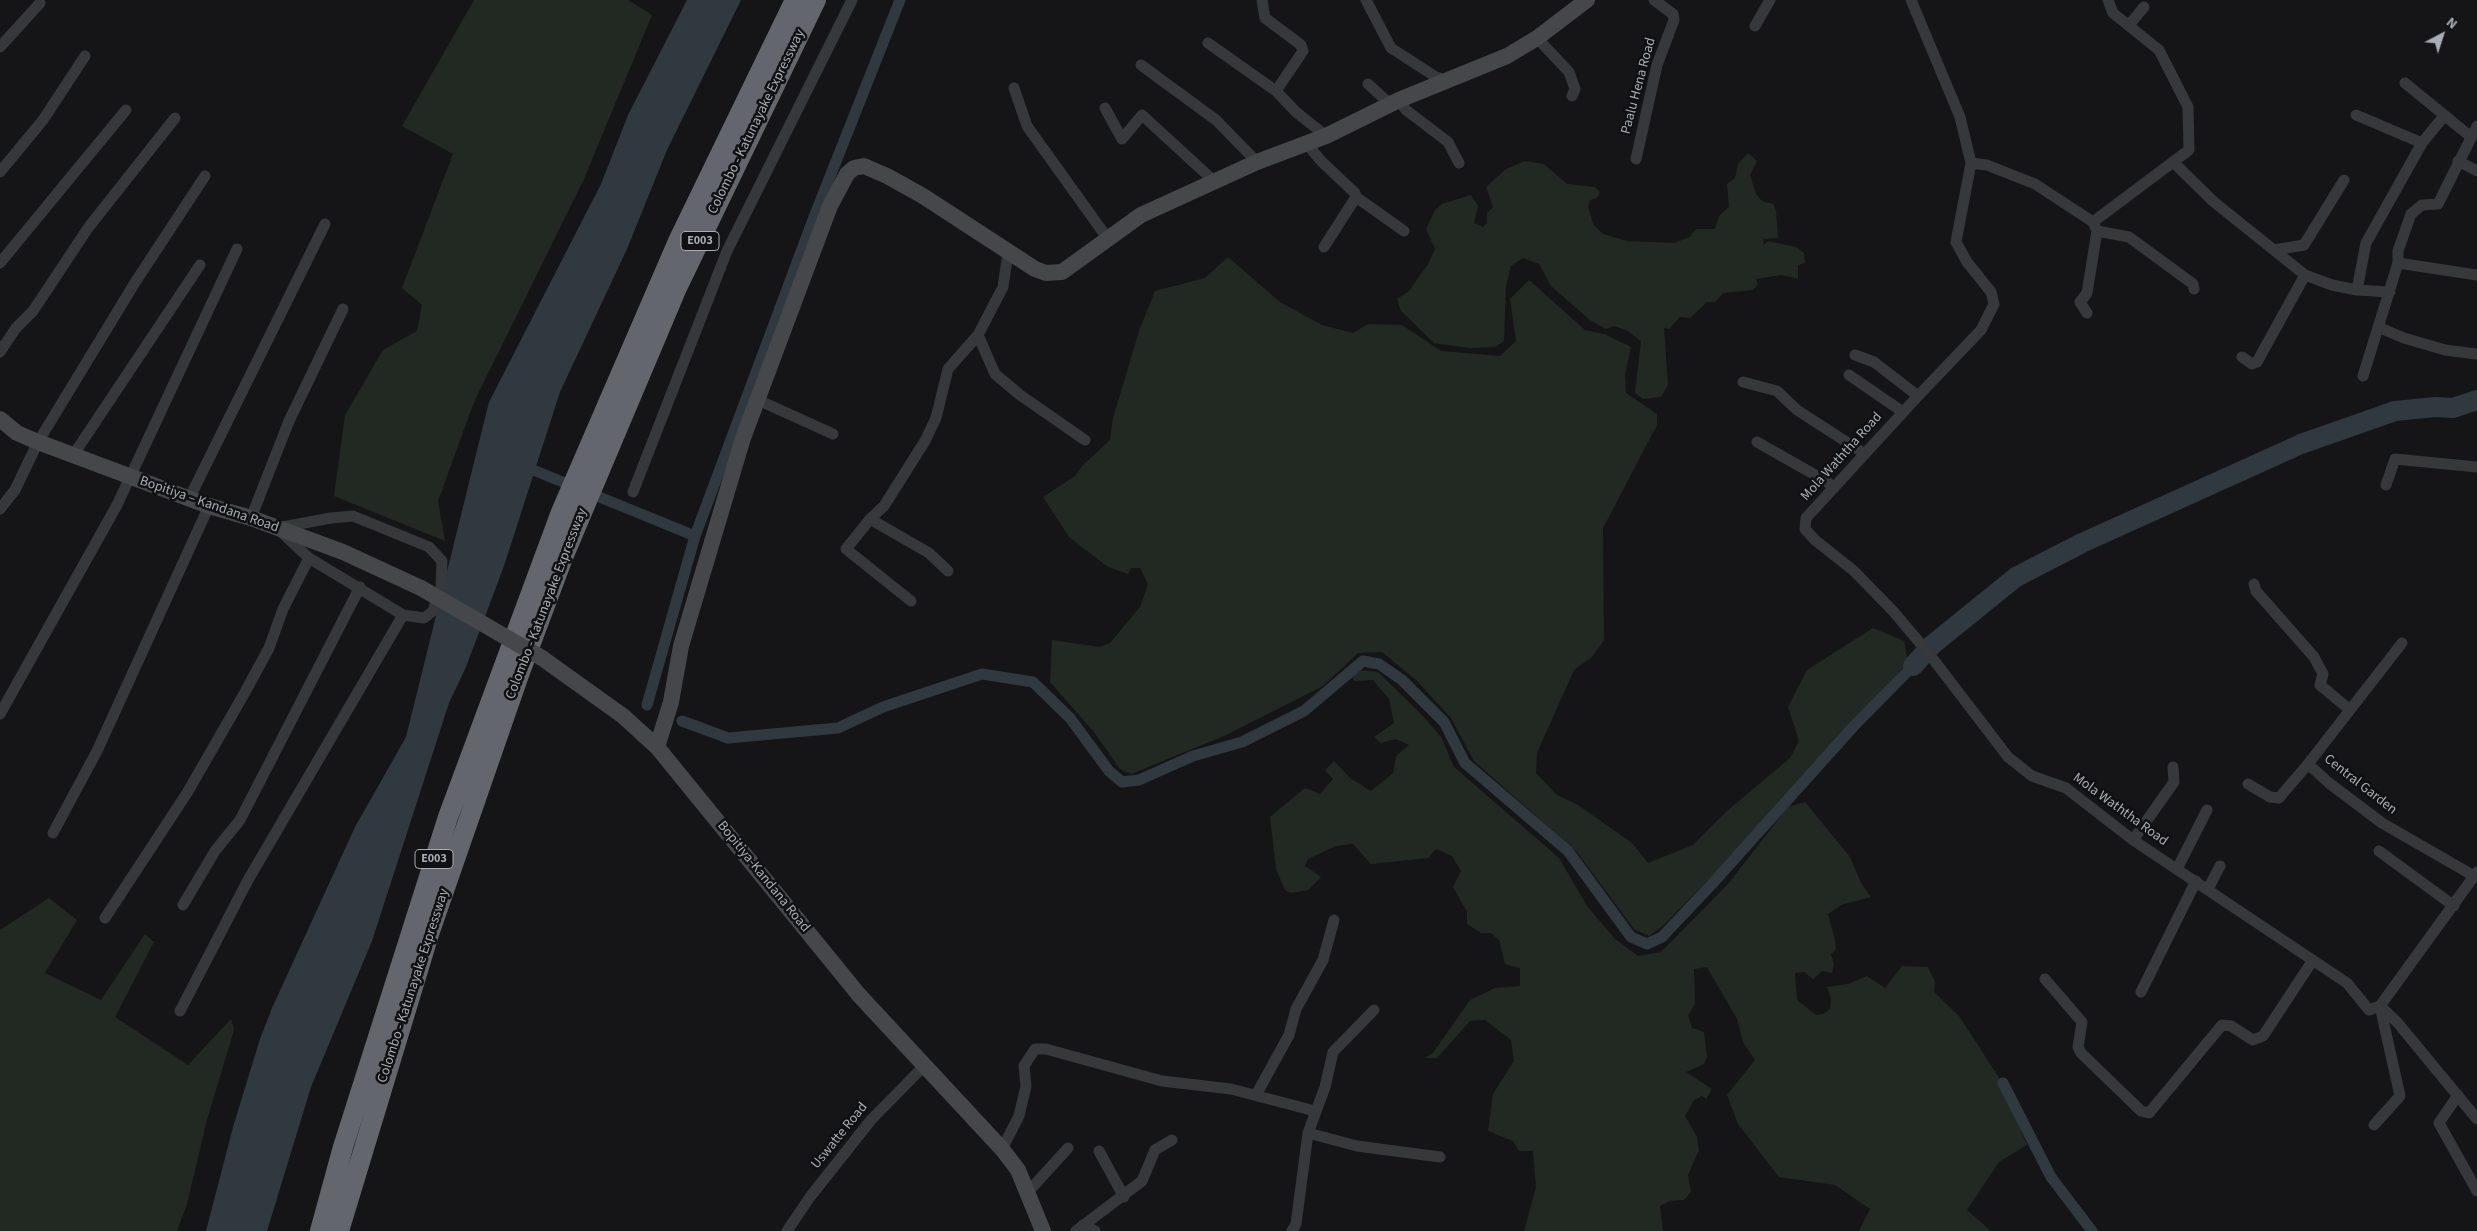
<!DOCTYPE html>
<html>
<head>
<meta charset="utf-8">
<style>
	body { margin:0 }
	#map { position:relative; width:2477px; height:1231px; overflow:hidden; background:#151517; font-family:"Source Sans 3",sans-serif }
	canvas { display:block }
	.north { position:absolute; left:2417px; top:10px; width:50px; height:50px; -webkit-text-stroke:4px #101012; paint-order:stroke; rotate:40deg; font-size:14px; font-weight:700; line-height:20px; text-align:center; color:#a8adb6 }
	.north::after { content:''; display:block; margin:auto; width:18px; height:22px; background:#a8adb6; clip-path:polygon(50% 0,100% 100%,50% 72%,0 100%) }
</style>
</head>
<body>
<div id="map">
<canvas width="2477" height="1231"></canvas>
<div class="north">N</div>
</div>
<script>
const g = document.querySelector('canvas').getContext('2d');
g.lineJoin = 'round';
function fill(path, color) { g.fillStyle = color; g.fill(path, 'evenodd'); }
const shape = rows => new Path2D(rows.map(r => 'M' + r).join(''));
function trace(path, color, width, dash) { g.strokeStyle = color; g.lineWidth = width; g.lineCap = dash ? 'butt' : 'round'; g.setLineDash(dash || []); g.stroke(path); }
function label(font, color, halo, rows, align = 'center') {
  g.font = font + ' "Source Sans 3",sans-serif'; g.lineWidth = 5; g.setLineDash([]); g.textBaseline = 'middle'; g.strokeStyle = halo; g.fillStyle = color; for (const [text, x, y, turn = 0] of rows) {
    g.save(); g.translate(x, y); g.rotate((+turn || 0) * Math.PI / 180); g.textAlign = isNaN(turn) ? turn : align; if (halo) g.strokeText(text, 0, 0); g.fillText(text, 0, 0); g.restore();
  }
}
fill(shape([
	[474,0,628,0,652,15,584,179,474,402,438,501,445,541,334,496,345,415,383,350,417,331,422,305,402,288,453,154,402,126],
	[1748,153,1757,161,1750,175,1756,194,1762,201,1773,204,1776,211,1778,238,1763,239,1764,245,1768,241,1796,247,1804,253,1805,263,1798,265,1798,279,1782,275,1756,279,1758,284,1753,290,1723,293,1715,302,1707,302,1690,318,1680,317,1669,329,1664,328,1668,385,1661,397,1643,399,1635,393,1641,341,1628,331,1614,326,1606,329,1590,320,1551,286,1539,264,1523,258,1511,266,1506,286,1504,341,1495,347,1470,348,1434,343,1401,311,1397,299,1409,291,1428,264,1435,249,1426,229,1435,210,1442,204,1471,195,1478,206,1474,223,1483,227,1487,223,1487,213,1493,207,1486,187,1506,169,1525,161,1544,164,1567,184,1595,187,1600,192,1597,198,1590,200,1588,207,1593,224,1603,234,1627,241,1674,243,1690,237,1696,229,1715,229,1719,216,1729,207,1727,184,1735,178,1738,164],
	[1228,257,1280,302,1322,325,1353,333,1368,324,1402,325,1441,351,1500,356,1516,341,1510,299,1529,280,1585,330,1604,334,1631,347,1625,375,1626,393,1657,414,1657,425,1603,528,1604,640,1592,657,1574,670,1537,753,1536,773,1557,795,1578,805,1632,843,1648,863,1693,845,1727,811,1790,758,1799,741,1788,707,1807,670,1873,628,1904,641,1908,662,1714,874,1664,925,1649,936,1634,929,1577,852,1474,761,1451,718,1416,680,1382,652,1358,653,1323,686,1224,736,1131,774,1120,769,1094,732,1050,682,1052,640,1100,647,1110,643,1140,607,1148,584,1140,568,1131,568,1128,574,1108,567,1069,537,1043,497,1075,476,1082,466,1110,440,1113,418,1140,328,1155,291,1205,278],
	[1358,670,1378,672,1423,716,1441,737,1454,767,1559,858,1587,906,1615,939,1638,956,1661,952,1728,884,1788,807,1805,802,1850,857,1861,883,1871,897,1841,905,1828,914,1835,940,1836,950,1831,954,1834,964,1832,973,1822,971,1813,979,1804,972,1795,973,1797,1000,1816,1015,1823,1014,1830,1009,1831,998,1827,987,1848,984,1867,976,1885,988,1902,966,1928,967,1935,982,1934,992,1959,1016,1998,1076,2027,1145,1999,1162,1967,1210,1991,1231,1859,1231,1870,1209,1835,1185,1779,1177,1738,1124,1727,1095,1755,1060,1743,1042,1737,1019,1707,967,1694,969,1695,1004,1688,1015,1692,1028,1704,1032,1707,1057,1704,1064,1686,1072,1712,1089,1706,1099,1702,1096,1694,1100,1685,1116,1697,1137,1699,1150,1688,1175,1691,1192,1684,1200,1670,1201,1660,1206,1663,1231,1524,1231,1536,1187,1533,1151,1519,1151,1513,1141,1488,1131,1493,1094,1514,1061,1511,1040,1485,1020,1470,1021,1437,1058,1425,1058,1433,1053,1470,1000,1495,988,1520,986,1520,968,1505,964,1499,940,1491,933,1481,933,1467,924,1467,912,1453,887,1461,871,1452,856,1436,849,1428,858,1371,864,1353,844,1336,846,1308,859,1305,866,1321,877,1308,890,1291,893,1285,890,1276,869,1270,817,1305,788,1320,794,1333,779,1325,770,1334,761,1350,778,1371,791,1393,773,1396,756,1409,745,1396,739,1381,743,1374,737,1394,723,1389,699,1373,680,1354,681,1352,676],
	[49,898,77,920,45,973,101,1000,145,934,154,942,115,1017,188,1065,231,1019,234,1030,207,1120,187,1204,177,1231,0,1231,0,930]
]), '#222922');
fill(shape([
	[687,0,741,0,667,150,627,249,560,392,504,566,466,667,449,703,372,941,311,1087,267,1231,206,1231,233,1127,260,1039,272,1008,355,827,406,737,489,402,601,184,628,115]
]), '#2f393f');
trace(shape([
	[521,465,695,536],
	[647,705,695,536,814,217,900,0],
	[682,721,728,738,838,728,883,707,982,674,1033,682,1070,718,1109,771,1122,782,1139,780,1193,756,1242,742,1304,711,1363,661,1379,664,1402,680,1444,722,1465,763,1568,851,1631,937,1647,944,1662,937,1712,884,1853,727,1913,666],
	[2003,1083,2051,1177,2092,1231]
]), '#2f393f', 11);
trace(shape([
	[1913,666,1932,645,2016,577,2082,543,2301,444,2395,411,2435,407,2453,408,2477,400]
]), '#2f393f', 20);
trace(shape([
	[1262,0,1265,18,1301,45,1303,51,1276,91,1296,112,1326,136],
	[1366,0,1391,48,1436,77,1448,81],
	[1911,0,1960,117,1971,163,1956,242,1967,262,1991,292,1994,304,1981,330,1918,396,1806,518,1805,529,1815,540,1854,571,1893,611,1930,655,2008,757,2032,776,2066,788,2133,840,2347,983,2369,1010,2380,1006,2477,872],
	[2129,25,2144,7],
	[1755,26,1770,0],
	[1537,38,1569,72,1575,89,1572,96],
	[1208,43,1276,91],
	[0,47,40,3],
	[1141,65,1216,120,1257,162],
	[2405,83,2471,137],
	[1368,84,1390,104],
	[1014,88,1027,126,1108,239],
	[1399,100,1406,110,1448,142,1459,163],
	[1105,108,1122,139,1142,115,1214,181],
	[2356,115,2422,143],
	[1307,144,1321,161,1355,193,1356,197,1324,247],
	[1636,159,1657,65,1674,20,1673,14,1654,0],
	[2458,161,2477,171],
	[2173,162,2214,202,2305,275,2332,285,2357,290,2390,292],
	[1971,163,1987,165,2035,184,2093,222,2097,231,2087,293,2080,302,2087,313],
	[0,172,43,120,85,56],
	[1356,197,1404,231],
	[2093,222,2189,150,2188,107,2159,50,2113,13,2108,0],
	[2097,231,2129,237,2193,284,2194,289],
	[2274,250,2304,245,2344,180],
	[0,263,126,110],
	[2398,263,2477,275],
	[2357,290,2366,243,2422,143,2444,116],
	[2378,327,2404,338,2445,350,2476,354],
	[978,335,995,374,1020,395,1085,440],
	[0,352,16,328,33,311,88,228,175,118],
	[1855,355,1874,362,1918,396],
	[2242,357,2252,364,2257,362,2305,275],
	[1849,375,1903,412],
	[2363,376,2398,263,2398,251,2411,214,2422,205,2438,204,2477,126],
	[1743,382,1777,391,1797,410,1865,454],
	[758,400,833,434],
	[1757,442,1826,481,1834,488],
	[74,454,200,265],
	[2386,485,2395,459,2477,467],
	[633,492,727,251,852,0],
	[189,499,325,224],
	[0,509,15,490,38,442,136,281,205,176],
	[353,516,429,547,442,561,441,587,433,611,424,618,403,615,309,558,277,528,331,518,353,516],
	[251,518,289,421,343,309],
	[870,519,929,553,948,571],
	[2254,584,2256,591,2314,657,2323,674,2320,685,2350,710],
	[911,601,846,549,870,519,884,506,925,441,936,418,948,369,978,335,1003,287,1008,253],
	[2402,643,2308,764,2329,783,2382,823,2474,876],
	[0,714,117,505,237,249],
	[2248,784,2270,797,2279,798,2308,764],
	[53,833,97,751,209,506],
	[2133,840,2174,782,2173,767],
	[2379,851,2454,906],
	[2177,869,2207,810],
	[2208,889,2220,866],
	[183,905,215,851,240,820,360,587],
	[105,918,187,793,244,694,269,648,283,609,309,558],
	[2045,979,2082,1022,2078,1047,2081,1053,2141,1111,2149,1113,2222,1025,2231,1026,2253,1040,2263,1036,2313,960],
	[2141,992,2196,881],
	[2380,1006,2397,1022,2477,1119],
	[180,1011,248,880,403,615],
	[1256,1095,1289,1035,1296,1009,1323,960,1334,920],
	[2458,1095,2439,1123,2477,1191],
	[2374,1125,2400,1096,2380,1006],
	[1308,1133,1357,1146,1440,1157],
	[1002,1149,1019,1116,1026,1086,1024,1066,1035,1049,1046,1049,1162,1081,1231,1089,1315,1111],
	[1099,1151,1124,1197],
	[1028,1192,1068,1148],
	[1083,1225,1095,1231],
	[787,1231,810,1197,871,1120,924,1066],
	[1076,1231,1142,1181,1155,1150,1172,1140],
	[1292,1231,1296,1224,1308,1133,1325,1087,1333,1052,1374,1010]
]), '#36383b', 11);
trace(shape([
	[0,419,17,433,38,442,209,506,251,518,343,552,421,588],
	[542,658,623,716,657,747,859,995,1002,1149,1018,1170,1043,1231],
	[657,747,671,702,681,646,743,438,830,206,847,174,854,168,864,166,887,176,923,196,1035,269,1046,273,1062,272,1141,215,1257,162,1326,136,1399,100,1507,56,1537,38,1587,0]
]), '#45474b', 16);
trace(shape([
	[320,1231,343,1147,448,817,561,512,679,239,795,0],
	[339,1231,429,934,520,672,564,555,676,290,816,0]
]), '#63666c', 20);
trace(shape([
	[421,588,542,658]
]), '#45474b', 16);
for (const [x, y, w] of [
	[700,241,38],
	[434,859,38]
]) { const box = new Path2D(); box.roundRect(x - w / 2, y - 9.5, w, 19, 4); g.fillStyle = '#101012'; g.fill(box); trace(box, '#a8adb6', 1); }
label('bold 12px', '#a8adb6', null, [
	["E003",700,241],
	["E003",434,859]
]);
label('14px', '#a8adb6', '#101012', [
	["Paalu Hena Road",1639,86,-75],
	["Colombo - Katunayake Expressway",757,122,-64],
	["Mola Waththa Road",1842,457,-48],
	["Bopitiya – Kandana Road",209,505,19],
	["Colombo - Katunayake Expressway",547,604,-69],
	["Central Garden",2360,785,38],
	["Mola Waththa Road",2120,810,36],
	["Bopitiya-Kandana Road",763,877,51],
	["Colombo - Katunayake Expressway",414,986,-72],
	["Uswatte Road",840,1136,-51]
]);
</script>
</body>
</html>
